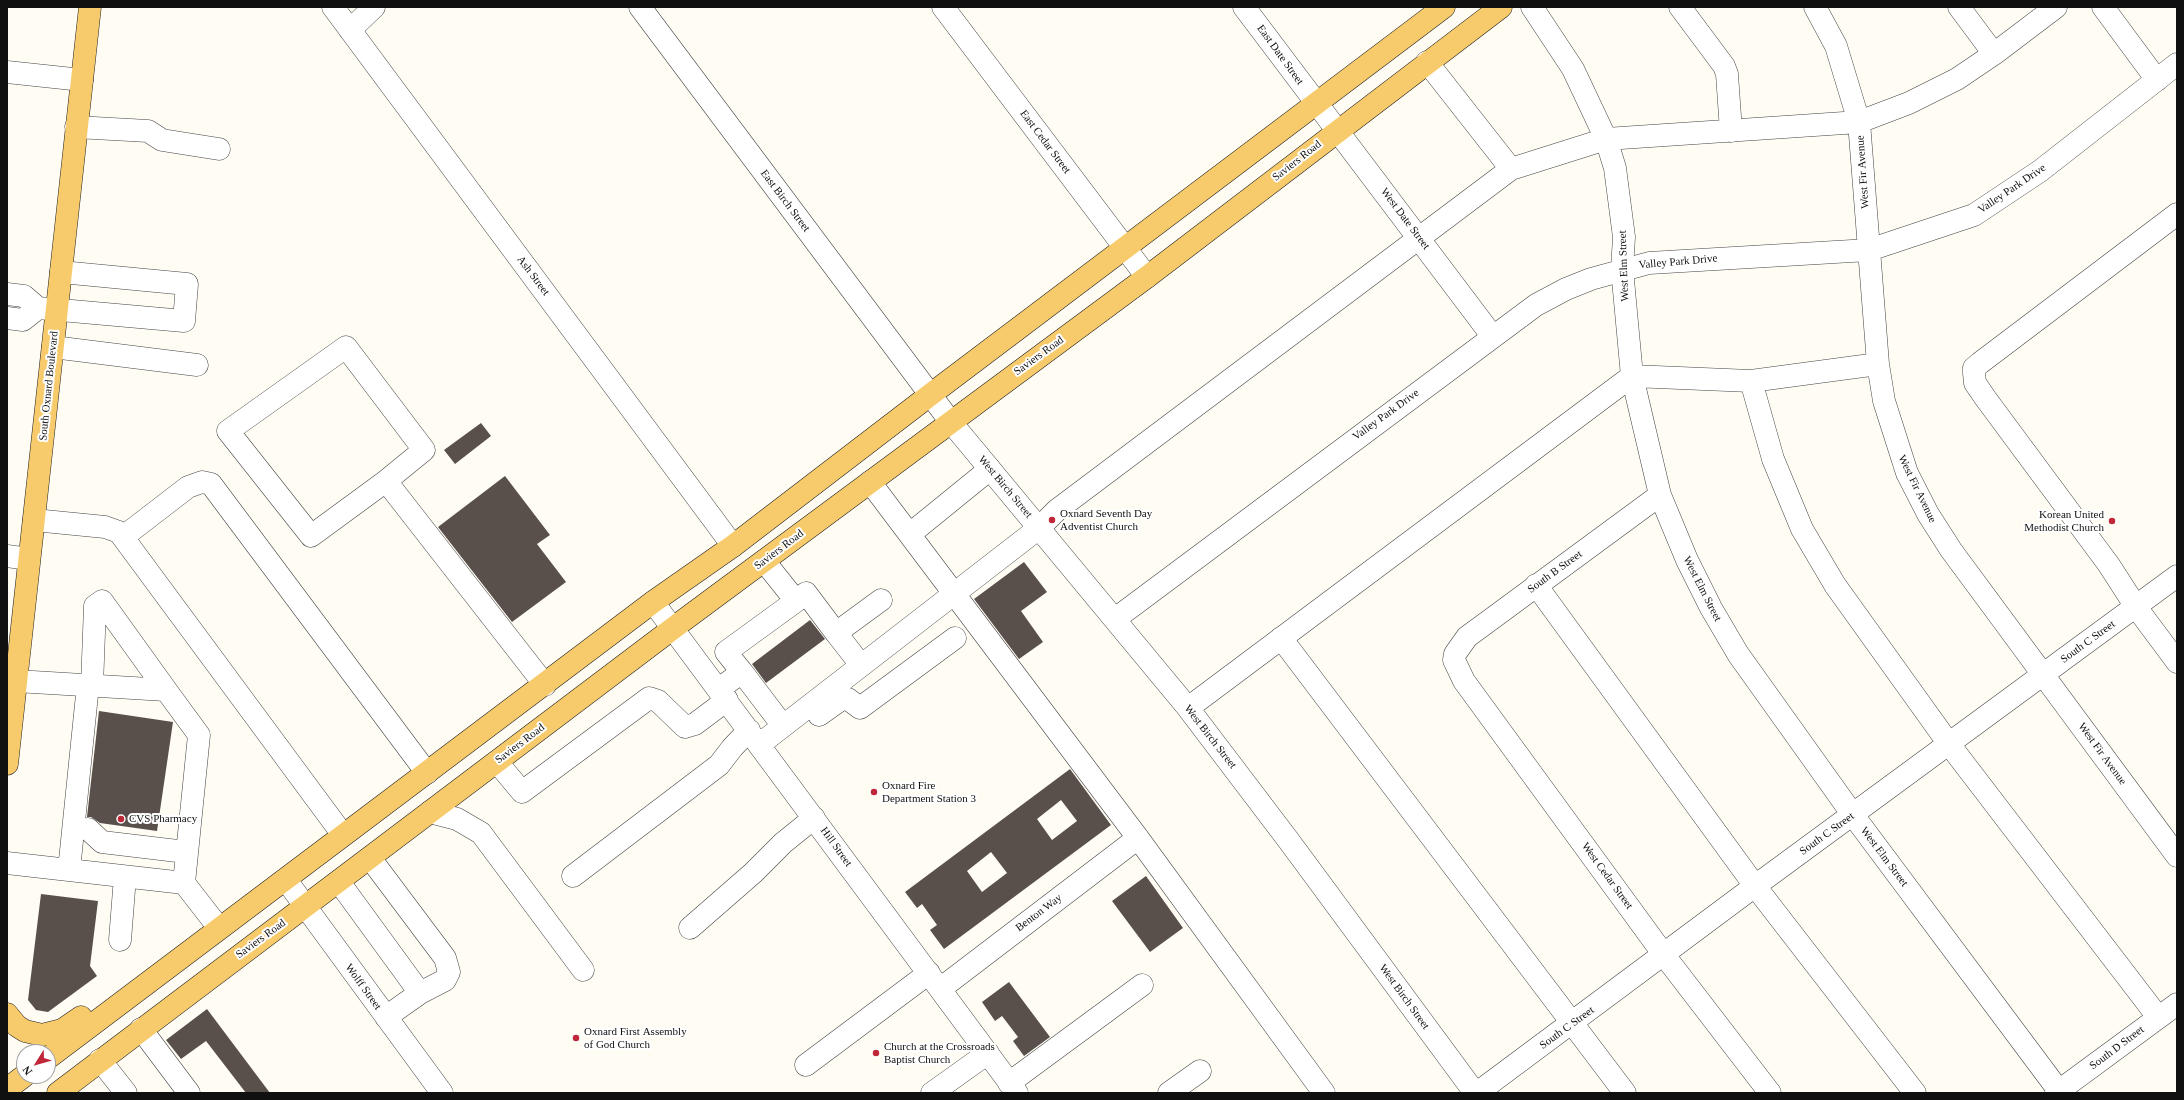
<!DOCTYPE html>
<html>
<head>
<meta charset="utf-8">
<style>
	body { margin:0 }
	#map { position:relative; width:2184px; height:1100px; overflow:hidden; background:#fffcf3; font-family:"Times New Roman",serif }
	canvas { display:block }
	.frame { position:absolute; inset:0; border:8px solid #101010; pointer-events:none }
	.north { position:absolute; left:16px; top:1044px; width:40px; height:40px; box-sizing:border-box; background:#fff; border:1px solid #9f9f9f; border-radius:50%; rotate:233deg; font-size:11px; font-weight:700; line-height:16px; text-align:center; color:#101010 }
	.north::after { content:''; display:block; margin:auto; width:14px; height:18px; background:#c02839; clip-path:polygon(50% 0,100% 100%,50% 72%,0 100%) }
</style>
</head>
<body>
<div id="map">
<canvas width="2184" height="1100"></canvas>
<div class="frame"></div>
<div class="north">N</div>
</div>
<script>
const g = document.querySelector('canvas').getContext('2d');
g.lineJoin = 'round';
function fill(path, color) { g.fillStyle = color; g.fill(path, 'evenodd'); }
const shape = rows => new Path2D(rows.map(r => 'M' + r).join(''));
function trace(path, color, width, dash) { g.strokeStyle = color; g.lineWidth = width; g.lineCap = dash ? 'butt' : 'round'; g.setLineDash(dash || []); g.stroke(path); }
function label(font, color, halo, rows, align = 'center') {
  g.font = font + ' "Times New Roman",serif'; g.lineWidth = 4; g.setLineDash([]); g.textBaseline = 'middle'; g.strokeStyle = halo; g.fillStyle = color; for (const [text, x, y, turn = 0] of rows) {
    g.save(); g.translate(x, y); g.rotate((+turn || 0) * Math.PI / 180); g.textAlign = isNaN(turn) ? turn : align; if (halo) g.strokeText(text, 0, 0); g.fillText(text, 0, 0); g.restore();
  }
}
fill(shape([
	[481,423,491,436,455,464,444,450],
	[505,476,550,535,537,544,566,582,512,622,438,527],
	[1024,562,1047,592,1021,611,1043,642,1019,659,974,599],
	[810,620,825,639,766,683,752,664],
	[99,711,173,722,157,831,100,823,91,817,87,817],
	[1070,769,1111,825,944,949,930,930,937,925,922,904,917,908,905,892],
	[1061,800,1077,821,1052,840,1037,819],
	[991,852,1007,873,982,892,967,871],
	[1146,876,1183,928,1150,952,1112,901],
	[41,894,98,901,90,966,97,976,48,1012,36,1010,28,1000],
	[1009,982,1050,1037,1024,1056,1013,1041,1018,1037,1002,1016,995,1021,982,1002],
	[207,1009,270,1093,246,1093,206,1041,181,1059,166,1040]
]), '#59504c');
const minor = shape([
	[333,7,733,546],
	[640,7,950,421,1188,708,1289,841,1475,1093],
	[943,7,1147,277],
	[1244,7,1493,337],
	[1532,7,1573,69,1606,139,1615,168,1624,237,1622,269,1632,376,1660,495,1687,560,1711,608,1738,654,1853,815,2059,1091],
	[1680,7,1724,66,1727,74,1731,131],
	[1815,7,1836,46,1859,122,1878,364,1884,401,1907,473,1928,514,1951,550,2177,856],
	[1959,7,1994,54],
	[2103,7,2157,80],
	[350,30,374,7],
	[1427,62,1511,169],
	[7,72,82,80],
	[76,127,148,131,162,140,219,149],
	[2177,214,1980,363,1974,368,1974,373,1975,383,1986,399,2109,565,2136,607,2177,662],
	[7,294,24,296,38,308,184,321,187,284,61,272],
	[7,318,23,320,38,308],
	[53,347,197,365],
	[1751,381,1773,459,1802,529,1835,585,1949,744,2158,1017],
	[386,481,424,450,346,347,228,431,311,536,386,481,545,685],
	[870,482,1138,838,1324,1093],
	[1660,495,1467,637,1455,654,1454,660,1464,681,1664,955,1770,1093],
	[34,520,105,527,119,532,343,835],
	[910,534,990,469],
	[123,537,188,487,202,482,211,484,427,773],
	[7,556,29,559],
	[1536,585,1755,886,1915,1093],
	[796,601,806,593,836,633,881,600],
	[653,602,1017,1093],
	[1115,619,1493,337,1536,305,1566,289,1591,279,1649,263,1869,250,1974,215,2040,171,2177,64],
	[836,633,861,665],
	[1281,638,1625,1093],
	[742,672,783,726],
	[16,681,166,690,199,735,184,883,219,928],
	[92,686,95,606,102,601,166,690],
	[719,689,742,672,726,652,796,601,764,561],
	[1188,708,1632,376,1751,381,1878,364],
	[819,715,843,698,848,699,860,708,955,638],
	[760,744,1039,528,1057,510,1511,169,1606,139,1859,122,1909,103,1957,79,1994,54,2056,7],
	[497,762,522,792,649,698,658,701,685,727,695,724,727,700],
	[430,812,457,819,481,833,583,970],
	[88,829,102,842,186,852],
	[7,863,184,883],
	[69,870,88,685],
	[573,876,719,765,732,748,749,730],
	[286,880,442,1093],
	[339,882,420,993,445,980,449,972,445,958,370,858],
	[690,928,753,873,783,843,814,818],
	[120,940,125,877],
	[940,989,1138,838],
	[386,1017,420,993],
	[141,1029,189,1093],
	[100,1060,126,1093],
	[806,1065,929,973],
	[1009,1083,1142,985],
	[932,1093,988,1053],
	[1169,1093,1200,1071],
	[1477,1093,1755,886,2177,576],
	[2056,1093,2177,1004]
]);
const major = shape([
	[7,764,90,7],
	[7,1014,17,1026,25,1031,42,1035,62,1030,81,1017],
	[48,1058,653,602,733,546,930,395,1444,7],
	[7,1089,24,1076],
	[58,1093,688,617,1147,277,1501,7]
]);
trace(minor, '#434343', 23);
trace(major, '#212121', 23);
trace(minor, '#fff', 22);
trace(major, '#f7cb6b', 22);
for (const [x, y, r, color] of [
	[1052,520,4,"#c02839"],
	[2112,521,4,"#c02839"],
	[874,792,4,"#c02839"],
	[121,819,4,"#c02839"],
	[576,1038,4,"#c02839"],
	[876,1053,4,"#c02839"]
]) { const dot = new Path2D(); dot.arc(x, y, r, 0, 2 * Math.PI); g.fillStyle = color; g.fill(dot); trace(dot, '#fff', 1.5); }
label('11px', '#101010', '#fff', [
	["East Date Street",1280,55,54],
	["East Cedar Street",1045,142,53],
	["Saviers Road",1297,161,-38],
	["West Fir Avenue",1863,172,-94],
	["Valley Park Drive",2012,189,-34],
	["East Birch Street",785,201,53],
	["West Date Street",1405,219,53],
	["Valley Park Drive",1678,262,-5],
	["West Elm Street",1624,266,-92],
	["Ash Street",533,276,53],
	["Saviers Road",1039,356,-36],
	["South Oxnard Boulevard",49,386,-84],
	["Valley Park Drive",1386,415,-36],
	["West Birch Street",1005,487,50],
	["West Fir Avenue",1917,489,64],
	["Saviers Road",779,550,-37],
	["South B Street",1555,572,-36],
	["West Elm Street",1702,589,63],
	["South C Street",2088,642,-36],
	["West Birch Street",1210,737,52],
	["Saviers Road",520,744,-37],
	["West Fir Avenue",2102,754,54],
	["South C Street",1827,834,-36],
	["Hill Street",836,847,54],
	["West Elm Street",1884,857,53],
	["West Cedar Street",1607,876,54],
	["Benton Way",1039,913,-37],
	["Saviers Road",261,939,-36],
	["Wolff Street",363,987,54],
	["West Birch Street",1404,997,54],
	["South C Street",1567,1028,-36],
	["South D Street",2117,1048,-37]
]);
label('11px', '#101010', '#fff', [
	["Oxnard Seventh Day",1060,514],
	["Adventist Church",1060,527],
	["Korean United",2104,515,"right"],
	["Methodist Church",2104,528,"right"],
	["Oxnard Fire",882,786],
	["Department Station 3",882,799],
	["CVS Pharmacy",129,819],
	["Oxnard First Assembly",584,1032],
	["of God Church",584,1045],
	["Church at the Crossroads",884,1047],
	["Baptist Church",884,1060]
], 'left');
</script>
</body>
</html>
